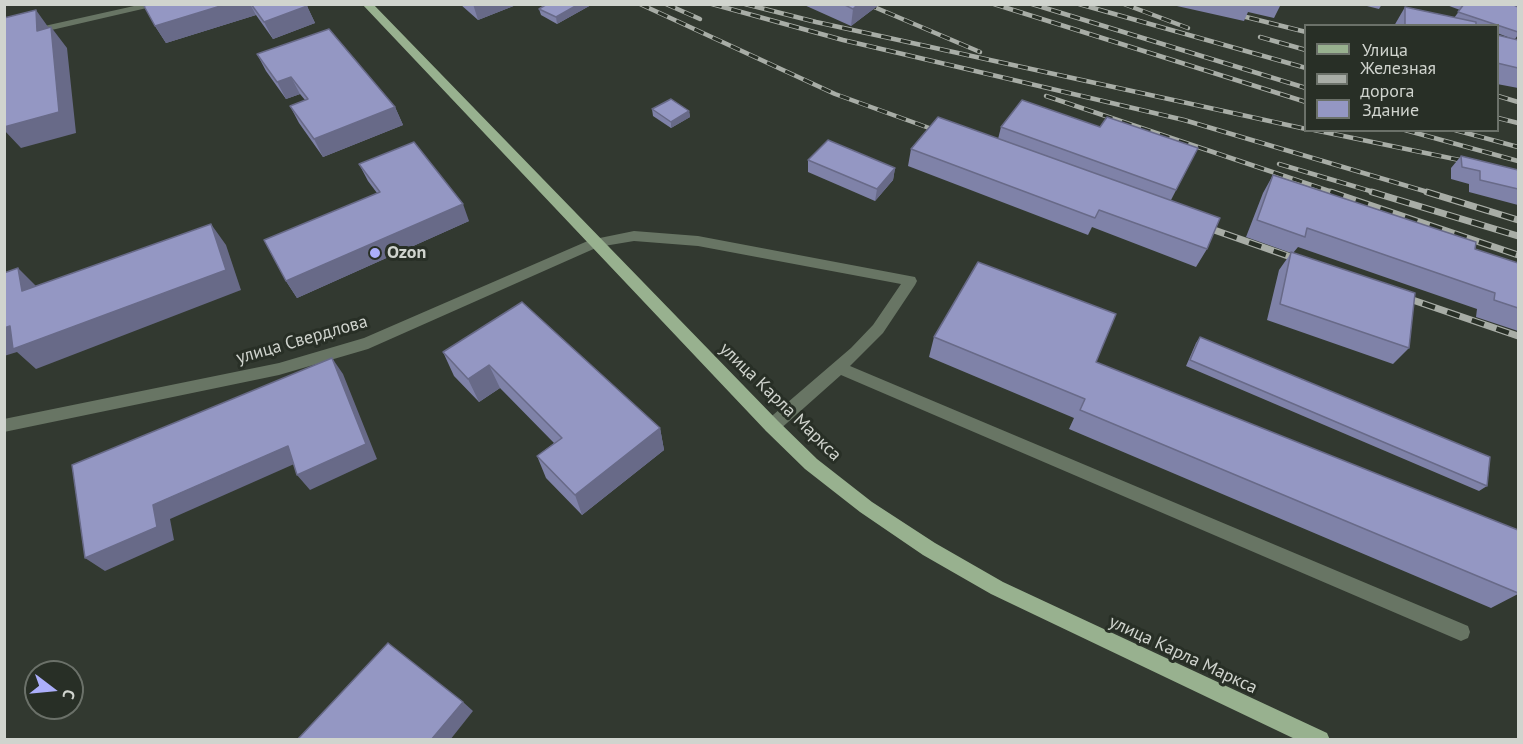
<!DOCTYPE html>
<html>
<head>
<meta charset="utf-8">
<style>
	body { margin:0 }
	#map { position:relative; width:1523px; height:744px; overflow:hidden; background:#323930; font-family:"PT Sans",sans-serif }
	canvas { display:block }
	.frame { position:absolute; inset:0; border:6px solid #d0d4ce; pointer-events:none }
	.legend { position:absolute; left:1304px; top:24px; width:195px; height:108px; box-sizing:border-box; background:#282f26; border:2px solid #6b7169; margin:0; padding:8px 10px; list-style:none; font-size:18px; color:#d0d4ce }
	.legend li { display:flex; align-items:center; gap:12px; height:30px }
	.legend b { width:30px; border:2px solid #6b7169 }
	.north { position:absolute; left:24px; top:660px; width:60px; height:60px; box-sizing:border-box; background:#282f26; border:2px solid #6b7169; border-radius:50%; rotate:106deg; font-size:16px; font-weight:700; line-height:24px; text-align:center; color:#d0d4ce }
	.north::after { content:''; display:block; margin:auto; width:21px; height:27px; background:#acaffb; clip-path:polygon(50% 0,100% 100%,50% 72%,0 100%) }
</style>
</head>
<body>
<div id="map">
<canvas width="1523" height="744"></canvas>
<div class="frame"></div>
<ul class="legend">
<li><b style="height:8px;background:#98b18f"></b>Улица</li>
<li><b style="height:8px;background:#a8ada6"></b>Железная дорога</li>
<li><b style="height:16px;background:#9497c3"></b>Здание</li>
</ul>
<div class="north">С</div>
</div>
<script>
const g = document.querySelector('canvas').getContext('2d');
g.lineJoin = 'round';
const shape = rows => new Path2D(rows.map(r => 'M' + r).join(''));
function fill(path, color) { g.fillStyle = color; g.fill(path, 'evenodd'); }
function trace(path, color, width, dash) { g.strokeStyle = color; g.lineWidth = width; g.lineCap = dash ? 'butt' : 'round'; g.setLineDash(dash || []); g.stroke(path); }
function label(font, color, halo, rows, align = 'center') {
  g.font = font + ' "PT Sans",sans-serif'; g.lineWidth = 6; g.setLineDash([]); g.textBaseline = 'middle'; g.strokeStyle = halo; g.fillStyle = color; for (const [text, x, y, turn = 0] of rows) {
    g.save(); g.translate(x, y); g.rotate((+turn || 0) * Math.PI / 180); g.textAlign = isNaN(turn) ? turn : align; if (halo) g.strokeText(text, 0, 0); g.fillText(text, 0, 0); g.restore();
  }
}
fill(shape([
	[143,4,164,4,4,41,4,35,143,4],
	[634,231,698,236,915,277,917,281,915,285,883,333,850,366,1468,626,1470,632,1468,638,1461,641,1454,638,841,375,778,431,772,433,766,431,764,426,766,421,851,348,873,325,901,284,698,246,634,241,598,247,368,349,279,375,4,432,4,419,279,363,364,338,590,240,634,231]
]), '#687564');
fill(shape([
	[362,4,373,4,778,421,817,459,872,502,935,543,1003,582,1327,733,1330,740,1297,740,991,594,923,555,860,512,805,469,766,431,362,4]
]), '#98b18f');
const railFar1 = shape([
	[640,4,835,94,943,133],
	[666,4,700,19],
	[712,4,843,40,1184,120,1431,193],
	[745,4,816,22,1306,129],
	[867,4,980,52],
	[994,4,1306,102],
	[1032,4,1306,88],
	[1079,4,1306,68],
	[1124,4,1188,28],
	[1230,13,1306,32],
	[1260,37,1306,50],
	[1046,96,1335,193],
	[1498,96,1518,102],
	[1498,118,1518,123],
	[1314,130,1474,163],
	[1405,130,1518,161],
	[1455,130,1518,147],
	[1279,164,1377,193]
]);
const rail = shape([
	[1331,192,1518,255],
	[1372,192,1518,236],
	[1427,192,1518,220],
	[1200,225,1305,262],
	[1398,295,1518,336]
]);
trace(railFar1, '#a8ada6', 4.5);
trace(rail, '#a8ada6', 7);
trace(railFar1, '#282f26', 3, [10]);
trace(rail, '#282f26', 4.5, [13]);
fill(shape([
	[150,4,306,4,315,23,273,39,256,15,166,43,155,26],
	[460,4,516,4,516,5,478,20],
	[802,4,880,4,851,26],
	[1168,4,1281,4,1274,18,1248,12,1244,21],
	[1359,4,1382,4,1379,9],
	[1444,4,1512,4,1518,7,1518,35,1515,39,1518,40,1518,88,1497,84,1497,35,1513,39,1497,33,1497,26,1394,26,1405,7,1454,18,1460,10],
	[591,5,557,24,541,15,539,9],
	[257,54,395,107,403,125,323,157,299,123,290,106,305,100,300,94,286,99,266,71],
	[652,109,689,111,690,117,671,128,653,116],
	[1001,127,1100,127,1198,148,1171,200,1207,249,1196,267,1092,227,1088,235,908,166,911,149,998,139],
	[1461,156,1518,170,1518,205,1469,192,1469,184,1451,179,1451,168],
	[808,160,895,168,893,180,875,201,808,172],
	[359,164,469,221,297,298,286,281,377,193,368,181],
	[1273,175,1475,249,1518,263,1518,331,1476,317,1477,309,1298,247,1293,253,1409,348,1393,364,1267,320,1279,270,1291,253,1246,237,1263,193],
	[522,302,660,428,664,450,582,515,546,478,537,456,554,443,500,388,479,402,454,376,443,352],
	[934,337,1518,530,1518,594,1491,608,1069,429,1074,418,929,357],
	[1200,337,1487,486,1479,491,1186,366,1196,343]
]), '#7f82a8');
fill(shape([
	[227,4,250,4,256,15,166,43,155,26],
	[473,4,516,4,516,5,478,20],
	[579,4,591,5,557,24,556,17],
	[858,4,880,4,851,26,853,9],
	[307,6,315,23,273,39,264,22],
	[36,10,51,31,37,31],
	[51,27,67,48,76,133,21,148,4,130,4,127],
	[291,77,300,94,286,99,277,82],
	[395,107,403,125,323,157,314,139],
	[689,111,690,117,671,128,671,122],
	[895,168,893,180,875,201,877,189],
	[463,204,469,221,297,298,286,281],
	[211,224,226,245,241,290,36,369,17,352,4,356,4,328],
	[18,268,39,289,22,291],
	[332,358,343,374,377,459,310,490,297,475],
	[489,365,500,388,479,402,468,379],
	[660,428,664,450,582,515,575,495],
	[288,446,301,461,170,519,174,540,105,571,85,558,153,505],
	[463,702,473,711,450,740,431,740]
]), '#686a88');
const building = shape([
	[150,4,227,4,155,26,144,6,150,4],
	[251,4,306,4,307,6,264,22,251,4],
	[547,4,579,4,556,17,539,9,547,4],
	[843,4,858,4,853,9,843,4],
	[1464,4,1512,4,1518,7,1518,32,1458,12,1464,4],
	[1405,7,1476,22,1476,26,1405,26,1405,7],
	[36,10,37,31,51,27,59,112,4,127,4,18,36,10],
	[329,29,395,107,314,139,290,106,308,99,291,77,277,82,257,54,329,29],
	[1497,35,1518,40,1518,68,1497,63,1497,35],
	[671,99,689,111,671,122,652,109,671,99],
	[1022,100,1100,127,1107,117,1198,148,1176,190,1001,127,1022,100],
	[938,117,1220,218,1207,249,1099,210,1095,218,911,149,938,117],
	[828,140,895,168,877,189,808,160,828,140],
	[414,142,463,204,286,281,264,240,380,192,359,164,414,142],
	[1461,156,1518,170,1518,189,1480,180,1480,171,1462,167,1461,156],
	[1273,175,1476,242,1475,249,1518,263,1518,308,1494,300,1495,293,1307,228,1305,237,1257,220,1273,175],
	[211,224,226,270,13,349,10,326,4,328,4,273,18,268,22,291,211,224],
	[1291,252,1415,293,1409,348,1280,304,1291,252],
	[978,262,1116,314,1096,362,1518,530,1518,593,1080,410,1085,399,934,337,978,262],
	[522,302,660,428,575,495,537,456,562,438,489,365,468,379,443,352,522,302],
	[1200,337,1490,457,1487,486,1190,360,1200,337],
	[332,358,366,444,297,475,288,446,153,505,157,527,85,558,72,465,332,358],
	[388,643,463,702,431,740,297,740,388,643]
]);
fill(building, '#9497c3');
trace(building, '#686a88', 1.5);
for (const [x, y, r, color] of [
	[375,253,6,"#acaffb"]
]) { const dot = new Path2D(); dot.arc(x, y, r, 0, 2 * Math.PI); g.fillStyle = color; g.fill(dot); trace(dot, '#282f26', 2); }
label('bold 18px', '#d0d4ce', '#282f26', [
	["Ozon",387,253]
], 'left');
label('18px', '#d0d4ce', '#282f26', [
	["улица Свердлова",302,340,-16],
	["улица Карла Маркса",780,402,44],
	["улица Карла Маркса",1183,655,25]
]);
</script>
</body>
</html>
